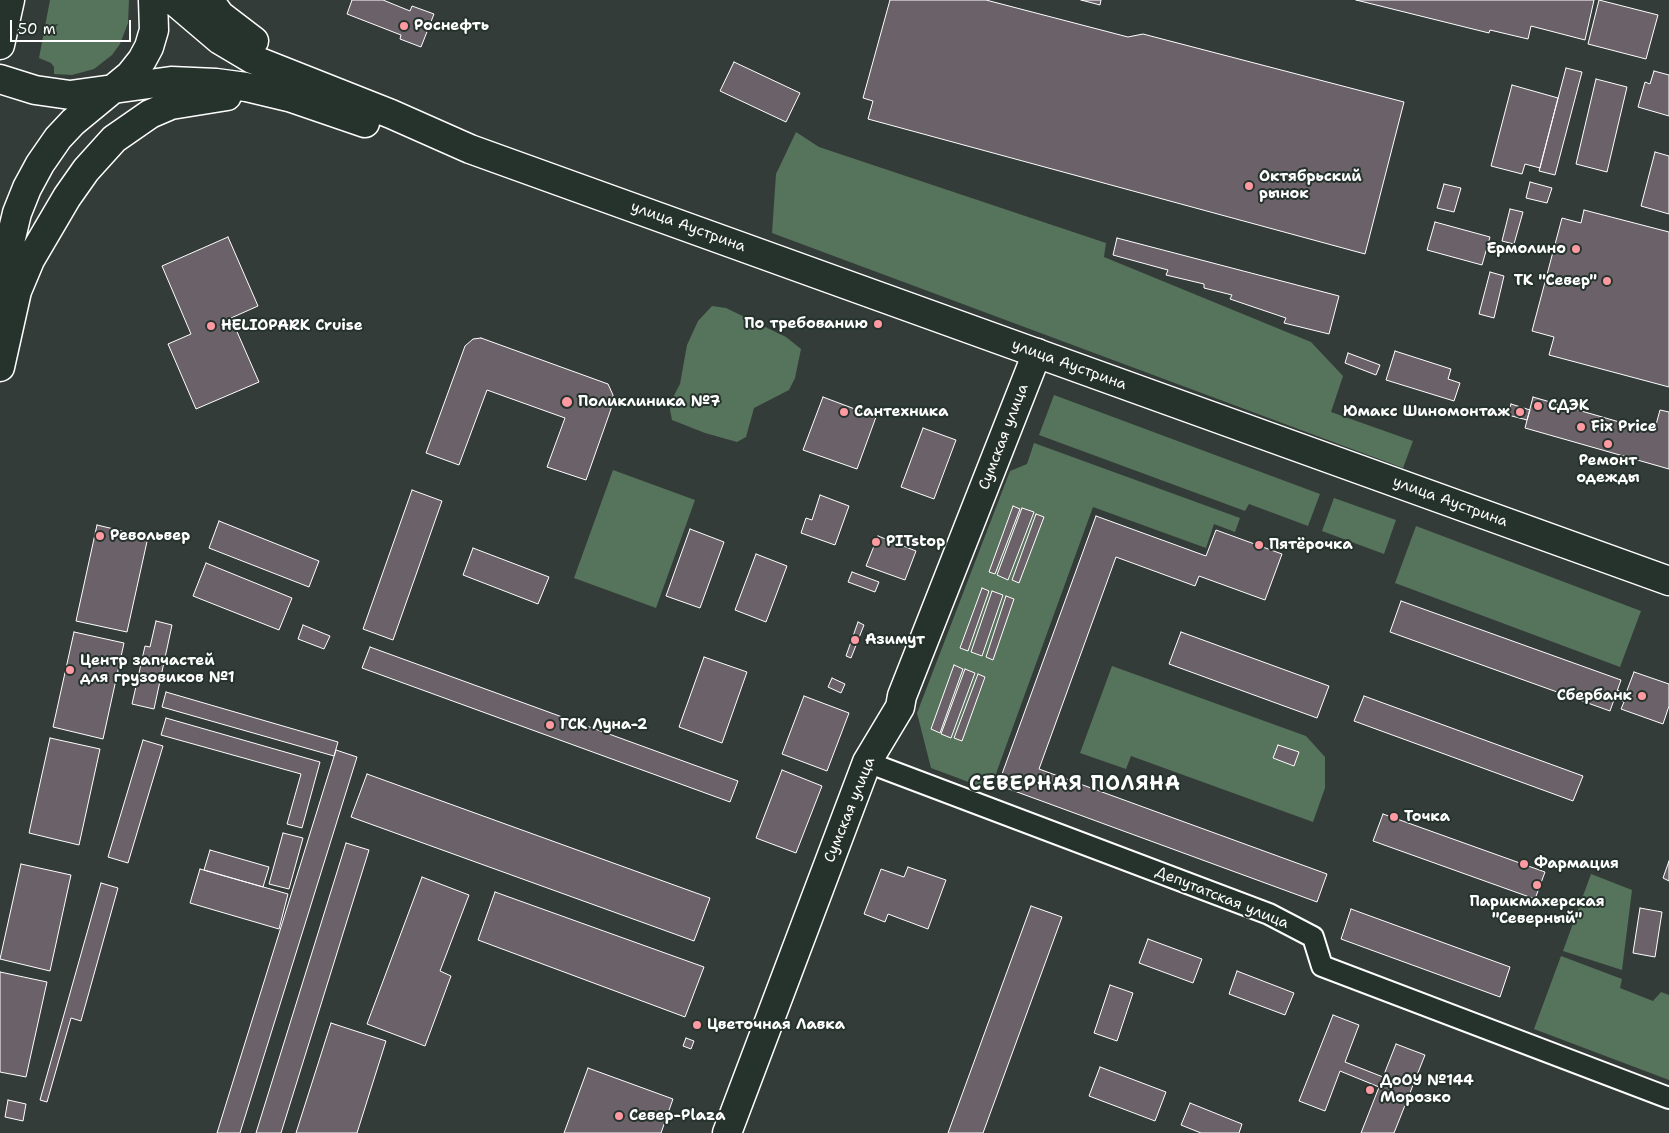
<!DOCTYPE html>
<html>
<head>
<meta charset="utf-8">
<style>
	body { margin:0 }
	#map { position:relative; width:1669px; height:1133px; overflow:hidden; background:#343c39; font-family:"Shantell Sans",sans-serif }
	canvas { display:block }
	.scale { position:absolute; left:10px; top:20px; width:121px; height:22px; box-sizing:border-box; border:2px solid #fff; border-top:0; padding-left:6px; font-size:15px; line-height:18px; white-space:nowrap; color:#fff; -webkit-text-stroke:4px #26332d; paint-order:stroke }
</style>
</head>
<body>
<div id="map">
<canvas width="1669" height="1133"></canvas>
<div class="scale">50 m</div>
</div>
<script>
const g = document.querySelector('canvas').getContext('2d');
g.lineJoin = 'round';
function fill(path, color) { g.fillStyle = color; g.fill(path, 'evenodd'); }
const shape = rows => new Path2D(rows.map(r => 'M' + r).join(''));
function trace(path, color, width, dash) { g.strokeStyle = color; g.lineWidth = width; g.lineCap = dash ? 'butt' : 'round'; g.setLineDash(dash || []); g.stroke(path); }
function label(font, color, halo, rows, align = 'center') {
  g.font = font + ' "Shantell Sans",sans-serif'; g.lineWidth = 4; g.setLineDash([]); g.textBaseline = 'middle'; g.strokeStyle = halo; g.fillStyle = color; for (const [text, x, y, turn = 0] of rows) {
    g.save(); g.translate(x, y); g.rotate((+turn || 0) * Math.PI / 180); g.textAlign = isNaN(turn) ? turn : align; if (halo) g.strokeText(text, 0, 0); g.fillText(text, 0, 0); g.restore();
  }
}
fill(shape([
	[50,0,129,0,128,23,120,44,112,55,94,69,72,75,54,74,54,67,51,63,39,58],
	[796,132,819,147,1106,243,1104,257,1311,342,1343,376,1331,412,1413,441,1403,468,772,233,776,174],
	[712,306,726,308,786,337,801,349,795,378,789,390,754,408,746,437,737,442,705,433,672,420,670,410,671,401,680,384,687,345,698,321],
	[1054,395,1320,494,1308,526,1249,504,1245,511,1039,435],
	[1034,443,1240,518,1235,532,1214,524,1206,548,1093,507,990,790,931,768,917,713,1010,471,1027,464],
	[613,470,695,500,656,608,574,578],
	[1334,498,1396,520,1384,554,1322,531],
	[1416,526,1641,611,1620,667,1395,583],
	[1112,666,1306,736,1325,757,1325,788,1313,822,1131,756,1126,769,1080,753],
	[1591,874,1632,890,1622,970,1563,951],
	[1561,956,1622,979,1620,988,1653,1001,1661,992,1669,995,1669,1080,1534,1029]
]), '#56735b');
const building = shape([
	[352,0,383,0,410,11,412,6,434,14,421,47,400,39,401,35,347,14,352,0],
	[890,0,986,0,1128,37,1143,34,1404,102,1365,254,868,119,873,101,863,98,890,0],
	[1081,0,1101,0,1100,5,1081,0],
	[1356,0,1594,0,1585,40,1531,26,1528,39,1490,30,1489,33,1356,0],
	[1599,0,1658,15,1646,59,1588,44,1599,0],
	[734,62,800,93,786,122,720,91,734,62],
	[1566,68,1582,72,1555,175,1539,171,1566,68],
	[1654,71,1669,75,1669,116,1638,107,1645,82,1650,84,1654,71],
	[1596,79,1627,87,1607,172,1576,164,1596,79],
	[1512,85,1558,98,1540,168,1525,164,1522,174,1491,166,1512,85],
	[1655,152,1669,156,1669,214,1641,206,1655,152],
	[1530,182,1552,188,1547,203,1526,198,1530,182],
	[1444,184,1461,188,1454,212,1437,208,1444,184],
	[1510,209,1523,212,1514,244,1502,241,1510,209],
	[1584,210,1669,232,1669,387,1549,355,1554,337,1532,331,1562,218,1581,223,1584,210],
	[1435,222,1490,237,1482,265,1427,250,1435,222],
	[228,237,258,306,231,318,259,382,196,409,168,344,191,334,162,266,228,237],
	[1117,238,1339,296,1329,334,1284,323,1286,318,1230,299,1232,295,1204,288,1204,284,1166,275,1168,270,1113,255,1117,238],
	[1490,272,1504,276,1494,318,1479,314,1490,272],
	[481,338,608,384,613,395,611,409,586,480,547,467,565,418,487,390,459,465,426,453,465,346,473,339,481,338],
	[1395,351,1451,369,1448,379,1460,383,1454,401,1386,380,1395,351],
	[1348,353,1380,365,1376,375,1345,363,1348,353],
	[823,397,876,417,857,469,803,450,823,397],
	[1533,397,1654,432,1660,410,1669,412,1669,469,1525,428,1533,397],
	[1511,404,1530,410,1527,420,1508,415,1511,404],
	[923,428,956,440,934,499,901,487,923,428],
	[412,490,442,501,393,640,363,629,412,490],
	[820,495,849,506,835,545,801,533,806,518,812,520,820,495],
	[1013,506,1020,509,995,574,989,572,1013,506],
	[1022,508,1034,512,1008,580,997,575,1022,508],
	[1036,514,1044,517,1019,583,1012,580,1036,514],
	[1096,516,1206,556,1216,530,1282,554,1265,600,1199,576,1195,586,1116,557,1039,769,1327,874,1317,902,998,785,1096,516],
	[219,521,319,561,309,587,209,548,219,521],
	[97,525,148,537,127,632,76,621,97,525],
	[690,529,724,542,700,608,666,596,690,529],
	[878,536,916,551,905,580,866,566,878,536],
	[473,548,549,577,538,604,463,575,473,548],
	[756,554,787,566,766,622,735,610,756,554],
	[206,563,292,598,279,630,193,596,206,563],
	[852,572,879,582,875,592,848,582,852,572],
	[982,588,989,591,968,651,960,648,982,588],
	[992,591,1003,595,982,656,971,652,992,591],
	[1006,596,1014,599,993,660,986,657,1006,596],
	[1401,601,1621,680,1610,711,1390,632,1401,601],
	[156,621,172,625,154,709,132,704,145,646,150,647,156,621],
	[858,622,864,625,851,658,846,656,858,622],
	[303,625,330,636,324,649,298,639,303,625],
	[74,632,124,643,103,739,53,727,74,632],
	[1181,632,1329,686,1317,718,1169,664,1181,632],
	[370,647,738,781,730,802,362,668,370,647],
	[704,657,747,672,722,743,679,727,704,657],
	[954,665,963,669,940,733,931,729,954,665],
	[965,669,975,673,951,738,941,734,965,669],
	[1634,672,1669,684,1669,706,1663,724,1621,709,1624,702,1614,698,1617,690,1626,693,1634,672],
	[978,674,985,677,962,741,954,738,978,674],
	[832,678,845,684,841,693,828,687,832,678],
	[166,692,338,742,334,756,162,707,166,692],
	[804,696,849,713,827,771,782,754,804,696],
	[1364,696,1583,776,1573,801,1354,721,1364,696],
	[166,718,320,762,302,828,287,824,301,774,161,735,166,718],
	[50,738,100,749,79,845,29,833,50,738],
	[143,740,163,746,128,863,108,857,143,740],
	[1278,745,1299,752,1294,766,1273,758,1278,745],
	[336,750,357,757,240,1133,217,1133,336,750],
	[782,770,822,786,796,853,756,838,782,770],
	[367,774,710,898,694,941,351,817,367,774],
	[1383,814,1545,872,1535,899,1373,841,1383,814],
	[283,833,303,838,289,889,269,884,283,833],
	[346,843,369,850,281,1133,256,1133,346,843],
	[210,850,269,867,263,887,204,870,210,850],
	[1669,861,1669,881,1663,878,1669,861],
	[21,864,71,875,50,971,0,959,21,864],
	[908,867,946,880,928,929,888,914,885,922,864,914,881,869,904,877,908,867],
	[200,869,288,894,279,929,190,903,200,869],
	[422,877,469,895,440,971,451,976,425,1046,367,1024,422,877],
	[101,883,118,888,81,1021,71,1018,47,1102,40,1100,101,883],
	[495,892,704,967,685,1017,478,940,495,892],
	[1031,906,1062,917,983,1133,948,1133,1031,906],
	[1640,908,1662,912,1655,957,1633,953,1640,908],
	[1351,909,1510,967,1500,997,1341,939,1351,909],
	[1148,939,1202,959,1193,983,1139,963,1148,939],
	[1237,971,1294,993,1285,1015,1229,994,1237,971],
	[0,972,47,982,26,1077,0,1072,0,972],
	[1110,985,1133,993,1117,1041,1094,1033,1110,985],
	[1333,1015,1359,1025,1345,1062,1383,1077,1379,1087,1340,1071,1325,1111,1299,1101,1333,1015],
	[331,1023,386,1041,357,1133,296,1133,331,1023],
	[686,1038,694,1041,691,1049,683,1046,686,1038],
	[1396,1044,1425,1055,1394,1133,1361,1133,1396,1044],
	[1100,1067,1166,1092,1155,1121,1089,1096,1100,1067],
	[588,1068,673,1099,661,1133,564,1133,588,1068],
	[8,1100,26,1104,23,1121,5,1117,8,1100],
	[1190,1103,1242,1124,1239,1133,1201,1133,1181,1125,1190,1103]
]);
fill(building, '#6b6269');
trace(building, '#fff', 1);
const street = shape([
	[867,762,1269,914,1313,937,1322,966,1669,1098]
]);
const secondary = shape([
	[727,1133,867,762,900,707,902,696,1037,353]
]);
const primary = shape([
	[173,0,220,40,252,59,391,114,470,149,1669,581],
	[209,0,220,15,254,41],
	[0,79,35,90,70,95,171,81,216,83,246,87,292,98,365,123],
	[2,302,11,238,17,213,27,188,40,164,58,138,73,122,130,75,142,60,149,47,154,30,153,0],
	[0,367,17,291,30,260,67,197,86,170,114,139,150,114,171,105,227,96]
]);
const highway = shape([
	[0,45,10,0]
]);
trace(street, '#fff', 24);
trace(secondary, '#fff', 31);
trace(primary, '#fff', 31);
trace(highway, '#fff', 31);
trace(street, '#26332d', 20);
trace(secondary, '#26332d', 28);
trace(primary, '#26332d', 28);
trace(highway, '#26332d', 28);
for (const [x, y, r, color] of [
	[404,26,5,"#ff9aa2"],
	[1249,186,5,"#ff9aa2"],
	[1576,249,5,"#ff9aa2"],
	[1607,281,5,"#ff9aa2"],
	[878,324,5,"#ff9aa2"],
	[211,326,5,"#ff9aa2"],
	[567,402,6,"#ff9aa2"],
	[1538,406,5,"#ff9aa2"],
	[844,412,5,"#ff9aa2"],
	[1520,412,5,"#ff9aa2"],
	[1581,427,5,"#ff9aa2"],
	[1608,444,5,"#ff9aa2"],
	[100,536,5,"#ff9aa2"],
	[876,542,5,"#ff9aa2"],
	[1259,545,5,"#ff9aa2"],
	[855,640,5,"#ff9aa2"],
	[70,670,5,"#ff9aa2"],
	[1642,696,5,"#ff9aa2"],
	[550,725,5,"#ff9aa2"],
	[1394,817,5,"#ff9aa2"],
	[1524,864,5,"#ff9aa2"],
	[1537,885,5,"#ff9aa2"],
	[697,1025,5,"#ff9aa2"],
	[1370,1090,5,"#ff9aa2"],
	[619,1116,5,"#ff9aa2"]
]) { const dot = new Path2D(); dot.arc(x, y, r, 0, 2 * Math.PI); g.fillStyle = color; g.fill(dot); trace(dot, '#26332d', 2); }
label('bold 15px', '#fff', '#26332d', [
	["Роснефть",414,26],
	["Октябрьский",1259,177],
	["рынок",1259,194],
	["Ермолино",1566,249,"right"],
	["ТК \"Север\"",1597,281,"right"],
	["По требованию",868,324,"right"],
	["HELIOPARK Cruise",221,326],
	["Поликлиника №7",578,402],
	["СДЭК",1548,406],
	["Сантехника",854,412],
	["Юмакс Шиномонтаж",1510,412,"right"],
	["Fix Price",1591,427],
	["Ремонт",1608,461,"center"],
	["одежды",1608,478,"center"],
	["Револьвер",110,536],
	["PITstop",886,542],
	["Пятёрочка",1269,545],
	["Азимут",865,640],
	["Центр запчастей",80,661],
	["для грузовиков №1",80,678],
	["Сбербанк",1632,696,"right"],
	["ГСК Луна-2",560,725],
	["Точка",1404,817],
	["Фармация",1534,864],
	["Парикмахерская",1537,902,"center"],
	["\"Северный\"",1537,919,"center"],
	["Цветочная Лавка",707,1025],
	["ДоОУ №144",1380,1081],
	["Морозко",1380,1098],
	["Север-Plaza",629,1116]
], 'left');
label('15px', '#fff', '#26332d', [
	["улица Аустрина",688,227,20],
	["улица Аустрина",1069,365,20],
	["Сумская улица",1004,437,-69],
	["улица Аустрина",1450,502,20],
	["Сумская улица",850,810,-68],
	["Депутатская улица",1222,898,22]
]);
g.letterSpacing = '1px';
label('bold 20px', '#fff', '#26332d', [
	["СЕВЕРНАЯ ПОЛЯНА",1075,785]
]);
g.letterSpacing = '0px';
</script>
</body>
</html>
